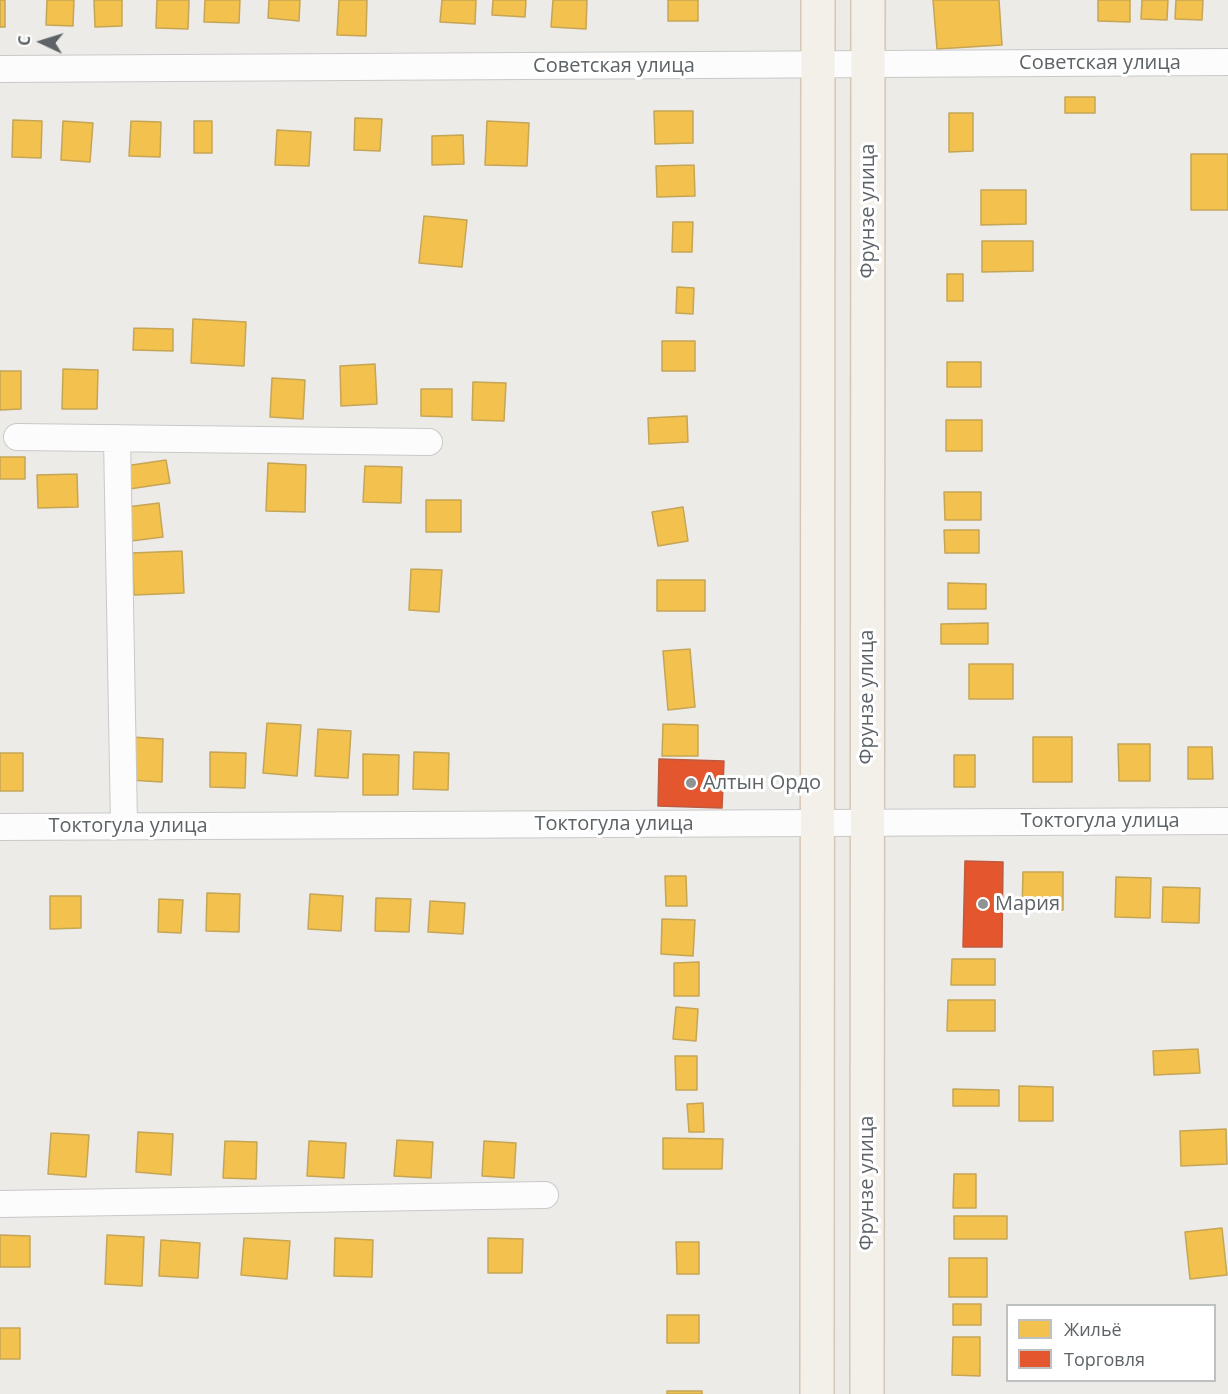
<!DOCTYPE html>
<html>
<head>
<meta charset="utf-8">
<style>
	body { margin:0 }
	#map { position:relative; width:1228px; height:1394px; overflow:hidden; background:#edebe8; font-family:"Open Sans",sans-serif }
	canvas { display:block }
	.legend { position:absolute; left:1006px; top:1304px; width:210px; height:78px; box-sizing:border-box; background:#fff; border:2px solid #bec1c2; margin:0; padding:8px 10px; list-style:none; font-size:18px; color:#5d6367 }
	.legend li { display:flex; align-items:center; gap:12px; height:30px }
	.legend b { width:30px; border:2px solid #bec1c2 }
	.north { position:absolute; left:12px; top:12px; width:60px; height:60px; -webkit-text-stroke:4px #fff; paint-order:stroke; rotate:274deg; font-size:16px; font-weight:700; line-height:24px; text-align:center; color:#5d6367 }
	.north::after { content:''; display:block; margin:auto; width:21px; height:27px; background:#5d6367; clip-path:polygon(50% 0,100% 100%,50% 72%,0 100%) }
</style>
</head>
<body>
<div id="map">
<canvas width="1228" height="1394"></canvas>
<ul class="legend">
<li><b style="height:16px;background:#f2c14e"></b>Жильё</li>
<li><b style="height:16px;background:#e4572e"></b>Торговля</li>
</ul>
<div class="north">С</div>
</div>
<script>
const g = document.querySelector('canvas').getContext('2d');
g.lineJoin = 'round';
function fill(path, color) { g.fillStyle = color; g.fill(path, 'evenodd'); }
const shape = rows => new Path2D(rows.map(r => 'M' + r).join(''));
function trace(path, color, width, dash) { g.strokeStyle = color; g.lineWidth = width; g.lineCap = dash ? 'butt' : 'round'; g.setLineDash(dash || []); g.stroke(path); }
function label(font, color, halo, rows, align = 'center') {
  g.font = font + ' "Open Sans",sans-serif'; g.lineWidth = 6; g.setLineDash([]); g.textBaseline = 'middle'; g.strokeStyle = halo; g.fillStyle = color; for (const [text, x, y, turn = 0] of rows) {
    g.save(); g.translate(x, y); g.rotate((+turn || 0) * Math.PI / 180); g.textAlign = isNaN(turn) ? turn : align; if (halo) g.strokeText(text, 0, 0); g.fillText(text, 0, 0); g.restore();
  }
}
const homes = shape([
	[0,0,5,0,5,27,0,27,0,0],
	[47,0,74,0,73,26,46,25,47,0],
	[94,0,122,0,122,26,95,27,94,0],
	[157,0,189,0,188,29,156,28,157,0],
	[205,0,240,0,239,23,204,22,205,0],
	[269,0,300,0,299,21,268,18,269,0],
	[339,0,367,0,366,36,337,35,339,0],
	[442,0,476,0,475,24,440,22,442,0],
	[493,0,526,0,525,17,492,15,493,0],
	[553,0,587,0,586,29,551,27,553,0],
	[668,0,698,0,698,21,668,21,668,0],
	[933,0,999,0,1002,45,937,49,933,0],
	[1098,0,1130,0,1130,22,1098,21,1098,0],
	[1142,0,1168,0,1167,20,1141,19,1142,0],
	[1176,0,1203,0,1202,20,1175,19,1176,0],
	[1065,97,1095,97,1095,113,1065,113,1065,97],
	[654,111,693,111,693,143,655,144,654,111],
	[949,113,973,113,973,151,949,152,949,113],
	[355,118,382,119,380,151,354,150,355,118],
	[13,120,42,121,41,158,12,157,13,120],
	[63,121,93,123,90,162,61,160,63,121],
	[131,121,161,122,160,157,129,156,131,121],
	[194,121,212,121,212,153,194,153,194,121],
	[487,121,529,123,527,166,485,165,487,121],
	[277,130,311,132,309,166,275,165,277,130],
	[463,135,464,164,432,165,432,136,463,135],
	[1191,154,1228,154,1228,210,1191,210,1191,154],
	[694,165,695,196,657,197,656,166,694,165],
	[981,190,1026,190,1026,224,981,225,981,190],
	[424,216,467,220,462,267,419,263,424,216],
	[673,222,693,222,692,252,672,252,673,222],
	[982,241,1033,241,1033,271,982,272,982,241],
	[947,274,963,274,963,301,947,301,947,274],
	[677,287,694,288,693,314,676,313,677,287],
	[193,319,246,322,244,366,191,363,193,319],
	[134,328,173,329,173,351,133,350,134,328],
	[662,341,695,341,695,371,662,371,662,341],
	[947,362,981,362,981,387,947,387,947,362],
	[375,364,377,404,341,406,340,366,375,364],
	[63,369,98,370,97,409,62,409,63,369],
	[0,371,21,371,21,409,0,410,0,371],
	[272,378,305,380,303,419,270,417,272,378],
	[473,382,506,383,504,421,472,420,473,382],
	[421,389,452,389,452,417,421,416,421,389],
	[687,416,688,442,649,444,648,418,687,416],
	[946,420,982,420,982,451,946,451,946,420],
	[0,457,25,457,25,479,0,479,0,457],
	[166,460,170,483,129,489,125,466,166,460],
	[268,463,306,465,305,512,266,511,268,463],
	[365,466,402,467,401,503,363,502,365,466],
	[77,474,78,507,38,508,37,475,77,474],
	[944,492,981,492,981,520,945,520,944,492],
	[426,500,461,500,461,532,426,532,426,500],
	[159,503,163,537,131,541,127,507,159,503],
	[683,507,688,541,658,546,652,512,683,507],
	[944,530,979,530,979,553,945,553,944,530],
	[182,551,184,593,134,595,132,553,182,551],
	[411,569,442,570,439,612,409,610,411,569],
	[657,580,705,580,705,611,657,611,657,580],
	[948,583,986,584,986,609,948,609,948,583],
	[988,623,988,644,941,644,941,624,988,623],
	[690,649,695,707,668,710,663,651,690,649],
	[969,664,1013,664,1013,699,969,699,969,664],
	[267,723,301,725,297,776,263,773,267,723],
	[663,724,698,725,698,756,662,756,663,724],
	[318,729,351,731,348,778,315,776,318,729],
	[131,737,163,739,162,782,129,780,131,737],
	[1033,737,1072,737,1072,782,1033,782,1033,737],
	[1118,744,1150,744,1150,781,1119,781,1118,744],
	[1188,747,1212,747,1213,779,1188,779,1188,747],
	[210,752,246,753,245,788,210,787,210,752],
	[414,752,449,753,448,790,413,789,414,752],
	[0,753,23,753,23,791,0,791,0,753],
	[363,754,399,755,398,795,363,795,363,754],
	[954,755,975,755,975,787,954,787,954,755],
	[1023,872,1063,872,1063,910,1022,910,1023,872],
	[665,876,686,876,687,906,666,906,665,876],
	[1116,877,1151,878,1150,918,1115,917,1116,877],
	[1163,887,1200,888,1199,923,1162,922,1163,887],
	[207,893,240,894,239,932,206,931,207,893],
	[310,894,343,896,341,931,308,929,310,894],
	[50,896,81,896,81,928,50,929,50,896],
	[376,898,411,899,409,932,375,931,376,898],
	[159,899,183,900,181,933,158,932,159,899],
	[430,901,465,903,463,934,428,932,430,901],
	[662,919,695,920,693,956,661,954,662,919],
	[952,959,995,959,995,985,951,985,952,959],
	[699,962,699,996,674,996,674,963,699,962],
	[948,1000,995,1000,995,1031,947,1031,948,1000],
	[676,1007,698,1009,696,1041,673,1039,676,1007],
	[1198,1049,1200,1073,1154,1075,1153,1051,1198,1049],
	[675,1056,697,1056,697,1090,676,1090,675,1056],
	[1019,1086,1053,1087,1053,1121,1019,1121,1019,1086],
	[953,1089,999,1090,999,1106,953,1106,953,1089],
	[703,1103,704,1132,689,1132,687,1104,703,1103],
	[1226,1129,1227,1164,1181,1166,1180,1131,1226,1129],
	[138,1132,173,1134,171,1175,136,1172,138,1132],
	[51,1133,89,1135,86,1177,48,1174,51,1133],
	[663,1138,723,1139,722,1169,663,1169,663,1138],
	[397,1140,433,1142,431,1178,394,1176,397,1140],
	[225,1141,257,1142,256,1179,223,1178,225,1141],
	[309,1141,346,1143,344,1178,307,1176,309,1141],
	[484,1141,516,1143,514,1178,482,1176,484,1141],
	[954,1174,976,1174,976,1208,953,1208,954,1174],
	[954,1216,1007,1216,1007,1239,954,1239,954,1216],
	[1222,1228,1227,1275,1190,1279,1185,1232,1222,1228],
	[0,1235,30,1236,30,1267,0,1267,0,1235],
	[107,1235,144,1237,142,1286,105,1284,107,1235],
	[244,1238,290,1241,287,1279,241,1275,244,1238],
	[335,1238,373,1240,372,1277,334,1276,335,1238],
	[488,1238,523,1239,522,1273,488,1273,488,1238],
	[161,1240,200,1243,198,1278,159,1276,161,1240],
	[676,1242,699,1242,699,1274,677,1274,676,1242],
	[949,1258,987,1258,987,1297,949,1297,949,1258],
	[953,1304,981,1304,981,1325,953,1325,953,1304],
	[667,1315,699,1315,699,1343,667,1343,667,1315],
	[0,1328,20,1328,20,1359,0,1359,0,1328],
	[953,1337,980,1337,980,1376,952,1375,953,1337],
	[667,1391,702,1391,702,1394,667,1394,667,1391]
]);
fill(homes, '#f2c14e');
trace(homes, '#c5a556', 1.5);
const shops = shape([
	[659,759,724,761,722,808,658,806,659,759],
	[965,861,1003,862,1002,947,963,947,965,861]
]);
fill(shops, '#e4572e');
trace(shops, '#bc5b3f', 1.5);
const minor = shape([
	[0,69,1228,62],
	[17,437,429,442],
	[117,438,124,825],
	[0,827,1228,821],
	[0,1204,545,1195]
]);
const major = shape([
	[817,1394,818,0],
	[867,1394,868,0]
]);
trace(minor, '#c9c9c9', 28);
trace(major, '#d6c6b5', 36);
trace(minor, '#fcfcfc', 26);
trace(major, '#f3efe9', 33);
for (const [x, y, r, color] of [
	[691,783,6,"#8f9394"],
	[983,904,6,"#8f9394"]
]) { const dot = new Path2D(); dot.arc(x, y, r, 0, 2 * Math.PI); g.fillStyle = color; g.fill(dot); trace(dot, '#fff', 2); }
label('20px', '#5d6367', '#fff', [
	["Советская улица",1100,63],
	["Советская улица",614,66],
	["Фрунзе улица",868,211,-90],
	["Фрунзе улица",867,697,-90],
	["Токтогула улица",1100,821],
	["Токтогула улица",614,824],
	["Токтогула улица",128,826],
	["Фрунзе улица",867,1183,-90]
]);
label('20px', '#5d6367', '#fff', [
	["Алтын Ордо",703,783],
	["Мария",995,904]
], 'left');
</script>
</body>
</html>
